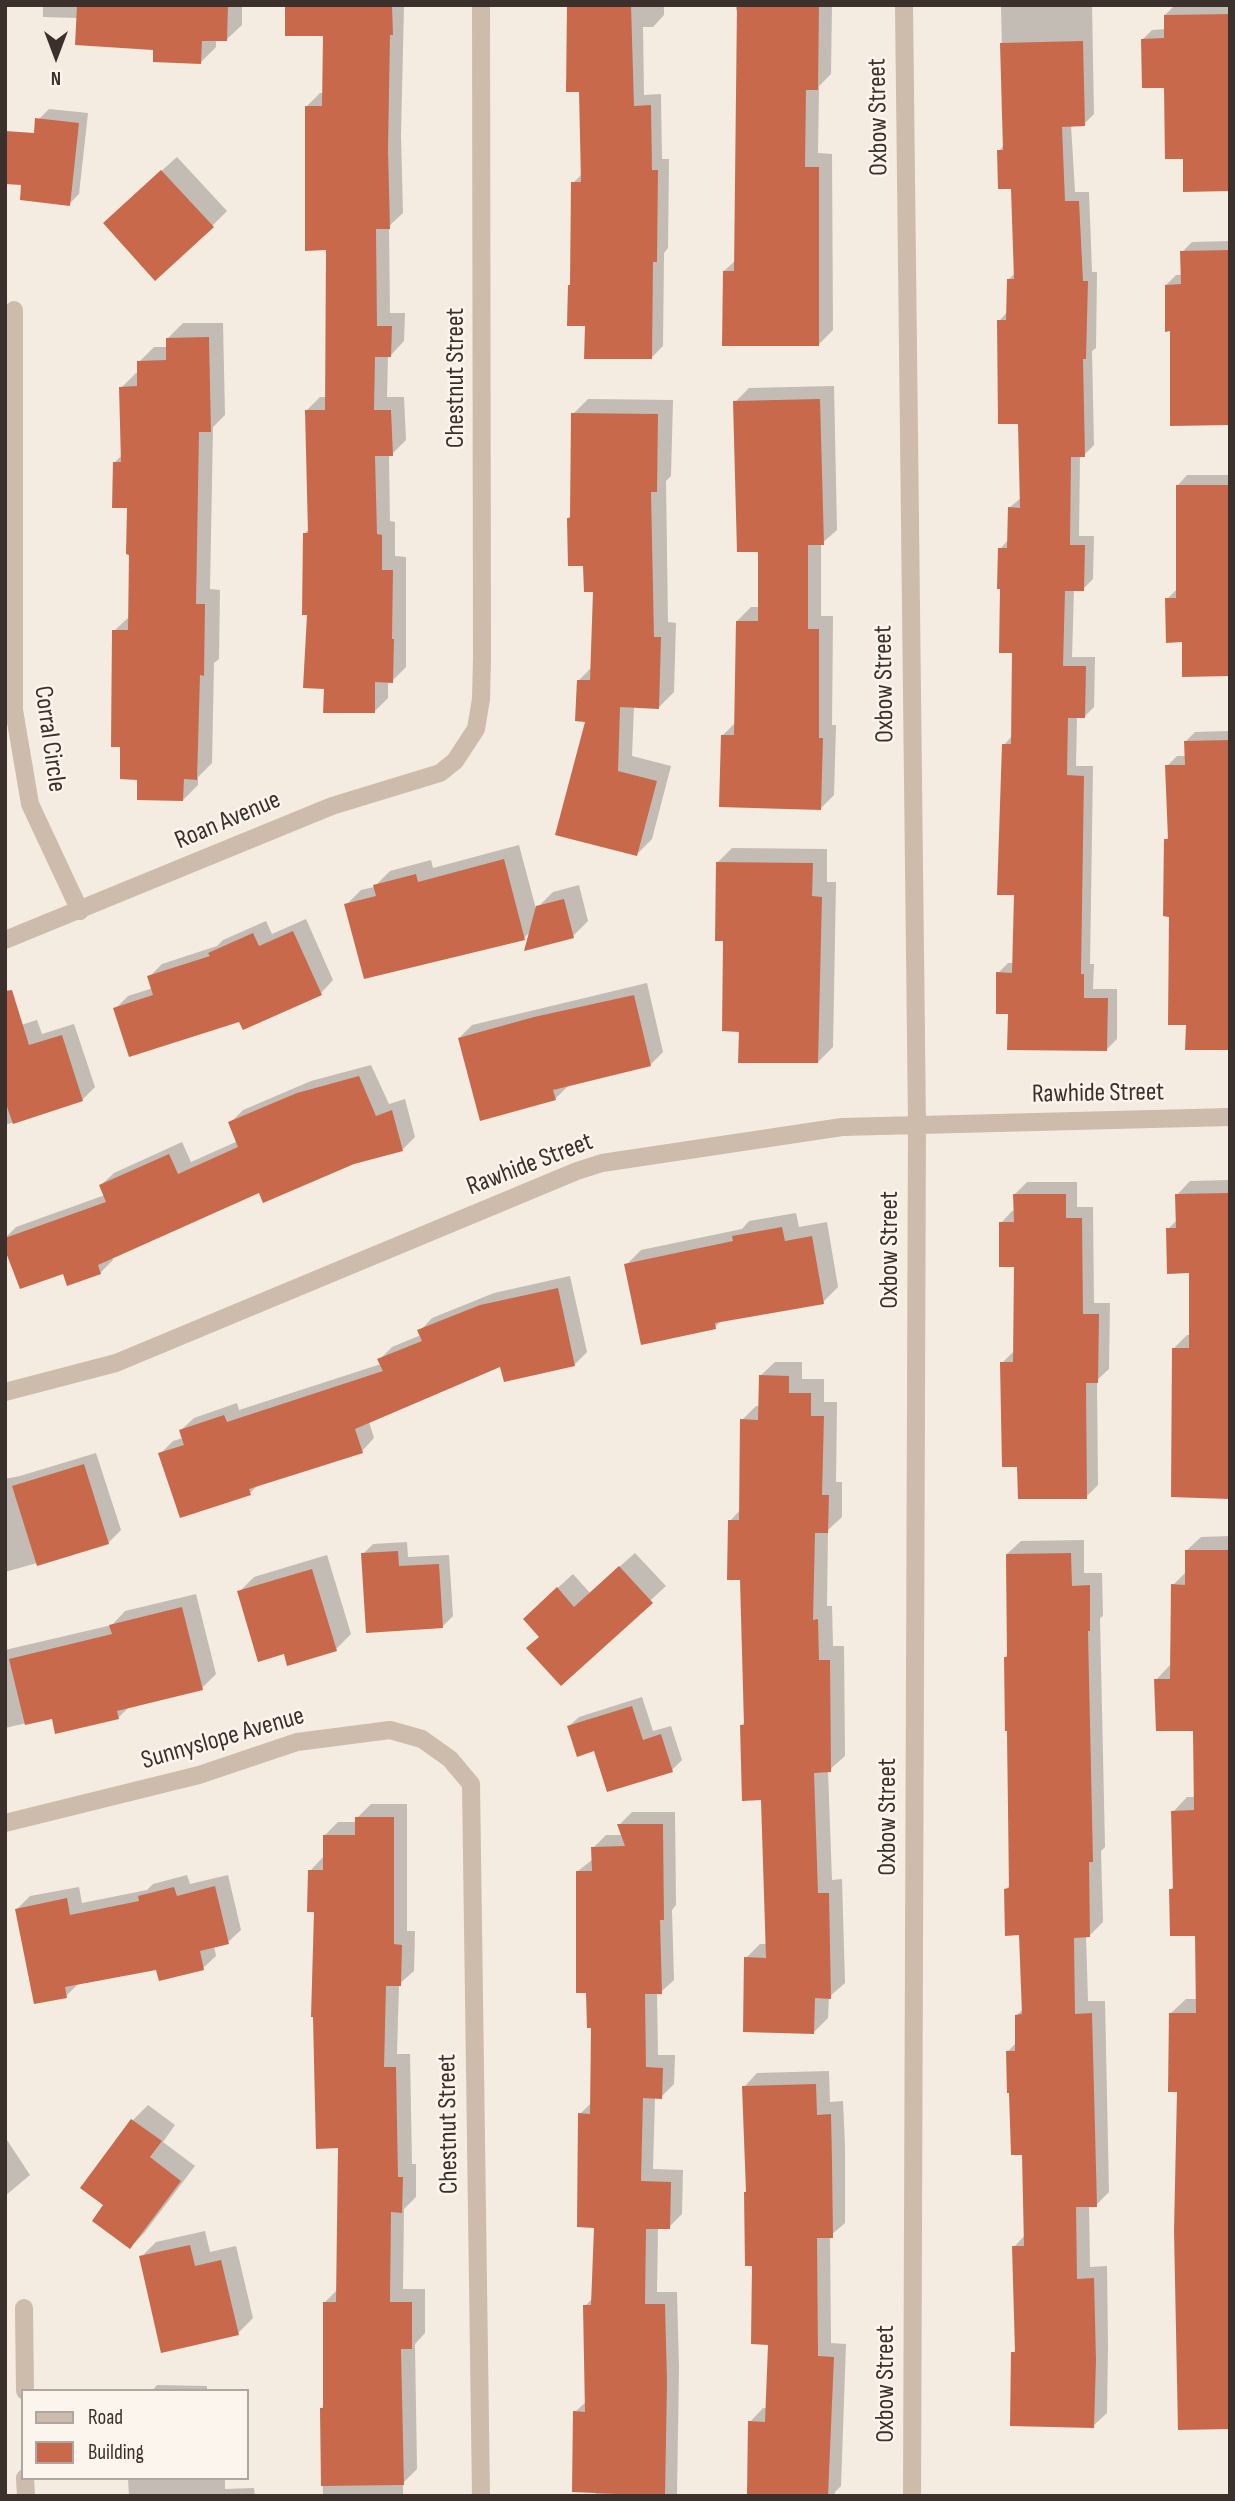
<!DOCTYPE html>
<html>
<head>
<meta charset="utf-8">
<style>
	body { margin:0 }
	#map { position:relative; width:1235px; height:2501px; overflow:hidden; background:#f4ebe1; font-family:"Sofia Sans Condensed",sans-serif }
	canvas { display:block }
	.frame { position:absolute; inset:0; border:7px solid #3b302b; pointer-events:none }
	.legend { position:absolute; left:21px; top:2389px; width:228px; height:91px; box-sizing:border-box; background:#fbf5ee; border:2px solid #aea6a0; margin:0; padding:9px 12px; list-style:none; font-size:21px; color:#3b302b }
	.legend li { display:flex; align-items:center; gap:14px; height:35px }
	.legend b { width:35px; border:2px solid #aea6a0 }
	.north { position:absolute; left:21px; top:21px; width:70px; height:70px; -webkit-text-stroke:5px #fbf5ee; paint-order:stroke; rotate:180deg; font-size:19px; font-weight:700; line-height:28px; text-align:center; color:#3b302b }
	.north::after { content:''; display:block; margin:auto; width:24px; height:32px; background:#3b302b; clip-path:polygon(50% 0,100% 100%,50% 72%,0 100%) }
</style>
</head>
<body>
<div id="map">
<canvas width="1235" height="2501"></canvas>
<div class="frame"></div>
<ul class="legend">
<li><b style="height:9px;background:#cdbbac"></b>Road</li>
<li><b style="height:19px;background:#c8694b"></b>Building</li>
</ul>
<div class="north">N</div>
</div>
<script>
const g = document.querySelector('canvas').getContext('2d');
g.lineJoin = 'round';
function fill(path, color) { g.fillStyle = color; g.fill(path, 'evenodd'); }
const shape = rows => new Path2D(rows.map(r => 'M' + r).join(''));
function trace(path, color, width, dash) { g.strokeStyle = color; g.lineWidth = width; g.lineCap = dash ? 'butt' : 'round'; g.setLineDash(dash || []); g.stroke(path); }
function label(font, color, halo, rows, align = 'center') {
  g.font = font + ' "Sofia Sans Condensed",sans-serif'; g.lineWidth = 5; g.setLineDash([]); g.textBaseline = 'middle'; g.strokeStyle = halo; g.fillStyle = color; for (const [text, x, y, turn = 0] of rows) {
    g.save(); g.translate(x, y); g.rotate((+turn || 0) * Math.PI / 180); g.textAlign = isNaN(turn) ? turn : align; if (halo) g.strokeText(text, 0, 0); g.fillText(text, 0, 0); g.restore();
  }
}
fill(shape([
	[43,5,242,5,242,25,227,39,216,39,216,47,201,62,155,48,78,18,43,17],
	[287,5,404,5,401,135,403,213,389,226,390,313,405,313,404,341,391,355,388,355,387,397,404,397,406,440,392,454,389,454,390,521,395,522,395,556,406,557,406,667,392,681,388,681,388,698,374,712,325,688,309,613,304,534,309,529,306,411,320,397,327,397,328,249,307,106,320,93,324,93,325,34],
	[568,5,664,5,664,15,653,27,643,27,644,95,661,94,662,159,669,159,668,248,664,253,663,346,651,358,586,324,572,283,573,183,583,173,581,91],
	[736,5,832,5,831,74,819,86,818,153,832,154,833,330,819,344,724,271,736,260,739,10,736,10],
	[1001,5,1092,5,1094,114,1084,124,1071,125,1075,192,1089,192,1092,272,1097,272,1096,348,1092,351,1094,445,1084,455,1080,455,1079,536,1094,536,1093,579,1083,589,1074,589,1072,657,1095,657,1094,707,1084,717,1077,716,1076,766,1093,766,1090,964,1094,964,1093,989,1117,989,1117,1039,1107,1049,1009,1012,998,973,1008,963,1014,963,1016,894,1004,745,1012,736,1014,651,1000,651,1000,549,1009,539,1009,508,1021,498,1020,422,999,321,1008,311,1009,279,1016,272,1012,188,999,151,1004,145],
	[1175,5,1230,5,1230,189,1184,157,1165,86,1142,40,1152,30,1166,29,1165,15],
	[49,109,88,113,79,194,69,204,39,119],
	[177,157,227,211,212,226,120,208],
	[1230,241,1230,423,1171,330,1166,285,1176,275,1182,275,1182,252,1192,242],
	[183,323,223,323,225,415,213,427,210,589,220,590,219,659,214,663,212,763,198,777,198,785,183,800,139,778,122,745,114,631,130,616,129,506,115,462,122,455,121,388,136,373,139,373,139,362,154,347,168,347,168,338],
	[834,386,837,530,821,544,821,616,833,616,832,725,836,725,834,795,820,809,723,735,736,722,737,621,751,607,759,607,759,550,735,402,749,388],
	[588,399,673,400,671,476,666,481,668,622,676,623,674,692,659,707,634,706,632,756,671,766,652,839,637,854,587,720,579,680,592,667,595,590,568,518,571,515,573,414],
	[1187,475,1230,475,1230,674,1183,641,1167,599,1178,588,1178,485],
	[1230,731,1230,1048,1187,1023,1170,915,1166,840,1169,836,1167,766,1177,756,1186,756,1185,742,1195,732],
	[519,845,536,909,553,892,579,885,588,921,573,936,527,948,531,931,524,938,346,905,361,890,374,887,390,871,431,860,433,868],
	[732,848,827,849,827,882,836,882,833,1047,818,1062,740,1030,725,939,717,863],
	[306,919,333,980,321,993,240,1020,115,1009,128,996,153,988,149,977,162,964,217,946,223,940,266,921,272,934],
	[647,983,663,1052,650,1065,568,1086,555,1099,459,1038,472,1025],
	[37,1020,42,1034,74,1024,95,1087,82,1100,5,1125,5,1030],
	[371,1065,389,1104,405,1099,415,1137,402,1150,260,1191,112,1257,113,1260,100,1273,64,1271,5,1238,16,1227,105,1195,101,1185,114,1173,182,1142,191,1162,238,1141,230,1123,243,1110,311,1081],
	[1230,1180,1230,1497,1174,1348,1187,1335,1191,1335,1191,1271,1168,1229,1178,1219,1177,1195,1190,1181],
	[1027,1182,1077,1182,1077,1207,1093,1207,1094,1303,1110,1303,1109,1369,1097,1380,1098,1485,1086,1497,1019,1465,1002,1363,1014,1351,1016,1265,1001,1223,1012,1211,1015,1211,1015,1194],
	[796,1213,799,1227,827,1222,838,1287,823,1302,722,1320,715,1327,626,1265,641,1250,742,1229,749,1221],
	[570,1276,587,1352,574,1365,501,1364,369,1422,374,1438,362,1451,259,1484,250,1493,160,1454,173,1441,183,1438,181,1430,194,1418,237,1403,239,1410,381,1364,379,1360,392,1347,421,1335,420,1331,432,1318,494,1293],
	[775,1362,802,1362,802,1379,824,1379,824,1402,837,1402,836,1482,842,1482,842,1517,828,1530,827,1606,832,1606,833,1646,844,1646,845,1756,828,1771,832,1880,842,1879,845,1983,829,1997,828,2018,814,2032,746,1958,760,1944,768,1944,763,1798,741,1726,745,1722,742,1578,730,1521,741,1509,742,1420,756,1406,760,1406,760,1376],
	[96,1453,121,1530,108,1543,5,1572,5,1479,20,1476],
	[1230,1536,1230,2427,1179,2090,1171,2013,1186,1999,1198,1999,1197,1934,1171,1889,1175,1886,1173,1812,1187,1797,1195,1797,1194,1729,1156,1680,1170,1665,1173,1585,1186,1572,1186,1551,1201,1537],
	[1084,1540,1084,1573,1102,1573,1103,1616,1100,1618,1105,1847,1101,1851,1103,1922,1089,1936,1086,1936,1088,2001,1105,2001,1109,2192,1096,2205,1089,2205,1090,2267,1107,2266,1108,2346,1107,2413,1093,2426,1013,2353,1016,2350,1014,2247,1025,2235,1024,2154,1007,2052,1017,2042,1017,2015,1024,2008,1021,1933,1006,1889,1011,1884,1005,1657,1009,1654,1007,1554,1021,1541],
	[407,1542,408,1557,449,1555,453,1616,443,1626,363,1554,373,1544],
	[635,1553,666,1586,561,1683,540,1604,573,1574,590,1593],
	[327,1555,351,1634,336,1649,285,1652,239,1592,254,1577],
	[196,1594,216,1674,202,1688,130,1706,118,1718,53,1717,5,1728,5,1650,112,1625,125,1611],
	[642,1697,653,1731,671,1726,682,1760,672,1770,595,1749,569,1726,579,1717],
	[371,1804,407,1804,407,1931,415,1931,414,1971,399,1984,397,2054,410,2054,412,2164,416,2164,416,2197,404,2209,403,2289,425,2289,425,2333,415,2344,417,2469,403,2483,403,2496,323,2496,321,2409,325,2405,324,2303,338,2289,340,2146,310,1871,324,1856,324,1836,338,1822,357,1822,357,1818],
	[632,1812,675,1812,676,1905,672,1910,674,1980,661,1992,657,1992,658,2055,675,2055,674,2084,661,2097,655,2097,653,2169,683,2170,682,2214,669,2227,658,2227,657,2292,677,2292,679,2368,677,2496,596,2496,575,2412,587,2401,585,2306,593,2298,596,2226,580,2114,592,2102,593,2026,578,1871,593,1859,593,1848,606,1835,623,1835,619,1825],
	[187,1875,190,1884,228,1875,241,1930,228,1942,214,1946,216,1956,203,1968,157,1968,79,1983,66,1996,17,1909,30,1896,79,1887,82,1903,147,1890,153,1884],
	[829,2071,830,2102,843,2101,845,2146,845,2223,830,2236,831,2343,846,2344,841,2486,835,2492,834,2496,748,2496,750,2422,763,2408,767,2408,769,2343,754,2264,748,2191,744,2087,757,2073],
	[148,2105,175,2125,163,2142,195,2166,145,2232,130,2247,106,2205,82,2188,133,2120],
	[5,2137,30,2175,5,2196],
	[205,2231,210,2252,236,2246,253,2318,238,2333,141,2257,156,2242],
	[157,2385,207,2386,207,2391,152,2391],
	[128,2478,225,2478,225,2489,254,2488,255,2496,129,2496]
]), '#0003');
fill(shape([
	[77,5,228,5,227,41,202,41,201,64,153,62,153,50,75,45],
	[285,5,392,5,393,35,390,35,388,150,390,229,376,229,377,326,392,326,391,357,375,357,374,410,391,410,393,456,375,456,377,534,382,535,382,570,393,570,392,639,394,639,393,683,375,682,375,713,323,713,324,689,303,688,307,615,302,615,303,533,308,533,305,410,325,410,326,250,305,251,305,106,322,106,323,36,285,36],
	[567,5,631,5,634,106,651,105,652,170,658,170,657,262,653,262,652,359,584,359,585,326,567,326,568,285,570,285,571,182,581,182,579,92,566,92],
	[737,5,819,5,818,90,806,90,805,167,819,167,819,346,722,346,723,271,734,271],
	[1230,14,1230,191,1183,192,1183,159,1165,159,1164,88,1142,88,1141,39,1164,38,1164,15],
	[1083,41,1085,126,1062,127,1065,201,1079,201,1083,281,1088,281,1086,359,1083,359,1085,457,1071,457,1070,545,1085,545,1084,591,1065,591,1063,666,1086,666,1085,718,1068,718,1067,775,1084,776,1081,974,1084,974,1084,998,1108,998,1107,1051,1007,1050,1008,1014,996,1014,996,972,1012,973,1014,895,997,895,1002,744,1011,744,1012,653,999,653,1000,589,997,589,998,548,1007,548,1008,507,1020,508,1018,424,998,424,997,320,1006,320,1007,279,1014,279,1011,189,998,189,997,150,1003,150,1000,43],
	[35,118,79,123,70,206,20,200,21,185,5,184,5,131,34,133],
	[161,170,214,227,155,281,103,223],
	[1230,250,1230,425,1170,426,1170,331,1165,332,1165,285,1181,284,1180,251],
	[209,337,211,432,199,432,196,604,205,604,204,676,200,675,197,780,184,779,183,801,137,800,137,780,120,779,120,747,111,747,112,630,128,630,129,555,126,554,127,508,112,508,113,462,121,462,119,387,137,386,137,361,166,360,166,338],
	[820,399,824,545,808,545,808,629,819,629,819,738,823,738,821,810,719,807,721,735,734,735,736,621,758,621,758,552,737,552,733,401],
	[571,413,658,414,657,492,651,492,654,637,661,637,659,709,620,707,618,771,657,781,637,856,555,835,585,722,575,721,577,680,590,680,593,592,584,592,583,566,568,566,567,518,570,518],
	[1176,485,1230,485,1230,676,1182,677,1182,642,1166,643,1165,598,1176,598],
	[1230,740,1230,1050,1185,1050,1186,1025,1168,1025,1169,917,1163,916,1164,839,1168,839,1165,765,1185,765,1184,741],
	[504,859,525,940,364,979,344,904,376,896,373,885,416,874,418,882],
	[716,862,813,863,812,896,822,897,818,1063,738,1063,739,1032,722,1031,723,941,715,941],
	[564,899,574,938,524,951,536,906],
	[293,931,322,995,243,1030,239,1022,129,1057,113,1008,153,995,147,976,210,956,208,953,253,933,259,946],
	[12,990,29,1045,62,1035,83,1101,13,1124,5,1101,5,991],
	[634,995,651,1066,553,1090,556,1100,480,1121,458,1038,534,1017],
	[359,1076,376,1116,392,1110,403,1151,354,1164,263,1203,259,1193,98,1265,101,1274,67,1286,63,1274,20,1289,5,1250,5,1238,106,1202,99,1185,169,1154,178,1174,238,1147,228,1122,297,1093],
	[1230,1193,1230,1499,1171,1497,1172,1348,1189,1348,1189,1273,1167,1274,1166,1228,1176,1228,1175,1194],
	[1013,1194,1066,1194,1066,1218,1082,1218,1083,1314,1099,1314,1098,1383,1086,1383,1087,1499,1018,1499,1017,1467,1002,1467,1000,1362,1013,1362,1014,1267,999,1267,999,1222,1014,1222],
	[782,1227,785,1241,812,1236,824,1304,715,1323,716,1329,641,1345,624,1264,733,1241,732,1236],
	[558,1288,575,1366,504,1382,500,1367,355,1429,363,1453,249,1489,251,1495,180,1518,158,1453,184,1445,179,1430,224,1415,227,1422,383,1371,377,1359,422,1341,417,1330,480,1305],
	[759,1375,789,1376,789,1393,811,1393,811,1416,824,1416,822,1495,829,1495,828,1533,815,1533,813,1620,818,1619,819,1660,830,1660,831,1772,814,1773,818,1893,829,1893,831,1999,815,1998,814,2034,743,2032,744,1957,766,1958,761,1800,742,1801,740,1725,744,1725,740,1580,727,1580,728,1520,739,1520,740,1419,758,1420],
	[84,1464,109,1544,37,1566,12,1486],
	[1185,1550,1230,1550,1230,2429,1178,2430,1174,2231,1177,2092,1168,2092,1169,2013,1196,2013,1195,1936,1170,1936,1169,1889,1173,1889,1171,1811,1194,1810,1193,1731,1156,1731,1154,1679,1170,1679,1171,1584,1185,1585],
	[398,1551,399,1566,439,1564,443,1628,366,1633,361,1553],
	[1071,1553,1072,1586,1090,1585,1090,1631,1088,1631,1093,1862,1089,1862,1090,1937,1074,1938,1075,2014,1092,2013,1097,2207,1076,2207,1077,2279,1094,2278,1096,2360,1094,2428,1010,2426,1011,2352,1015,2352,1012,2246,1024,2246,1022,2155,1011,2155,1009,2093,1007,2093,1006,2051,1015,2051,1015,2015,1022,2014,1019,1935,1005,1936,1004,1889,1009,1888,1007,1731,1005,1731,1004,1657,1007,1657,1006,1554],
	[619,1566,653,1603,561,1686,526,1648,539,1637,523,1619,557,1587,574,1607],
	[312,1569,337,1651,287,1666,284,1654,258,1662,237,1591],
	[182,1607,203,1690,117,1711,119,1719,55,1734,52,1719,25,1725,9,1659,112,1634,109,1625],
	[632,1706,643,1740,661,1734,673,1772,607,1792,594,1751,577,1757,567,1726],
	[355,1817,394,1817,394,1944,402,1945,401,1986,386,1986,384,2067,396,2067,398,2177,403,2177,402,2213,391,2212,390,2302,412,2302,412,2349,401,2349,404,2485,321,2486,320,2408,323,2408,323,2302,336,2302,338,2148,316,2149,313,2017,311,2017,314,1912,307,1912,308,1870,323,1870,323,1835,355,1835],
	[617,1824,663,1824,664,1920,660,1920,662,1994,645,1994,646,2067,663,2068,662,2099,643,2098,641,2181,671,2182,670,2229,646,2229,645,2304,665,2304,667,2382,665,2496,572,2492,573,2411,585,2412,583,2305,591,2305,594,2228,577,2227,578,2113,590,2114,591,2028,587,2028,586,1993,576,1993,576,1871,592,1871,591,1847,625,1846],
	[215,1886,229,1944,200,1951,204,1970,159,1981,156,1970,65,1987,67,1998,34,2004,15,1909,67,1898,70,1915,139,1901,138,1896,174,1887,177,1896],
	[816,2084,817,2115,831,2114,832,2161,833,2238,817,2238,818,2356,834,2357,828,2496,747,2496,748,2421,765,2422,768,2345,751,2344,752,2266,745,2266,744,2192,746,2192,742,2086],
	[131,2119,162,2141,150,2157,181,2181,130,2249,92,2221,103,2205,80,2188],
	[190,2245,195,2266,221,2260,239,2335,161,2353,139,2256]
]), '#c8694b');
trace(shape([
	[904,5,917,1124,912,2496],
	[14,310,14,710,30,804,80,911],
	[5,940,332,806,440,773,455,761,476,729,481,699,482,659,481,5],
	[5,1392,116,1363,577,1171,602,1163,842,1127,1230,1117],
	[5,1823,199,1775,297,1742,390,1730,422,1739,450,1759,471,1784,481,2496],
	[24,2308,25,2391],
	[25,2478,26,2496]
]), '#cdbbac', 18);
label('26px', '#3b302b', '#fbf5ee', [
	["Oxbow Street",879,117,-91],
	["Chestnut Street",456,378,-90],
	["Oxbow Street",885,684,-91],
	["Corral Circle",49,739,82],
	["Roan Avenue",228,821,-23],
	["Rawhide Street",1098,1094,-1],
	["Rawhide Street",530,1165,-21],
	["Oxbow Street",890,1250,-90],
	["Sunnyslope Avenue",223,1739,-16],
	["Oxbow Street",888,1817,-90],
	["Chestnut Street",449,2124,-91],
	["Oxbow Street",886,2384,-90]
]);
</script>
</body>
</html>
